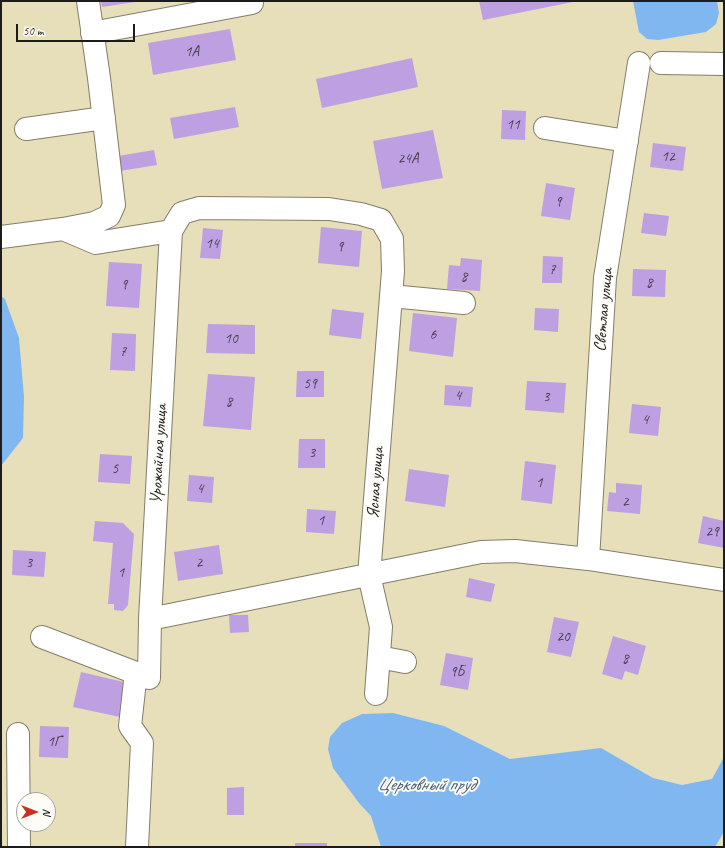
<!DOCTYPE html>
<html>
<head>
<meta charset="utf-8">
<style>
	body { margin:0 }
	#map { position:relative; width:725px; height:848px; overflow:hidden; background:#e7dfb9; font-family:Caveat,sans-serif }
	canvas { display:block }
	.frame { position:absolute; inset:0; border:2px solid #1c1c1c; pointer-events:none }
	.north { position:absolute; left:16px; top:792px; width:40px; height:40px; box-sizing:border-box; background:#fdfcf7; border:1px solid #a3a29f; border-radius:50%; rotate:90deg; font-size:11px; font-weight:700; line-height:16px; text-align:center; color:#1c1c1c }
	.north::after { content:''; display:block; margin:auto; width:14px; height:18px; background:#c8321e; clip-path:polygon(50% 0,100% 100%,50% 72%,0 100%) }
	.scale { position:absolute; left:16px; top:24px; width:119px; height:18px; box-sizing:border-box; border:2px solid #1c1c1c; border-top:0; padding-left:5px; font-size:12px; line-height:14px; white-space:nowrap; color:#1c1c1c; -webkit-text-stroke:3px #fdfcf7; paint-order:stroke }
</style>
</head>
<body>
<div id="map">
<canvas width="725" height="848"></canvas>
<div class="frame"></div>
<div class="north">N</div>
<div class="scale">50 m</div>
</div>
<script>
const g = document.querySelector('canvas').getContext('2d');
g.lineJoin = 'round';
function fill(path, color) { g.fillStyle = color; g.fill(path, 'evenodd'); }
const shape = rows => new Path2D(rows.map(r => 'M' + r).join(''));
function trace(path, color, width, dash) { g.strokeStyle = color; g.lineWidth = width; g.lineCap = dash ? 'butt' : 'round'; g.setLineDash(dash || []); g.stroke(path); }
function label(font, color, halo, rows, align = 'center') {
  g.font = font + ' Caveat,sans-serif'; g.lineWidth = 4; g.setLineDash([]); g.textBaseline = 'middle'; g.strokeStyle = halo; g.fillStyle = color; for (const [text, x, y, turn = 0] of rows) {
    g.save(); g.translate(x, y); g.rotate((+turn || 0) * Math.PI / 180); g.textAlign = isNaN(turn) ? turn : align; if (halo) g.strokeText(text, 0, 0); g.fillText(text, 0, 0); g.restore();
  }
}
fill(shape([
	[633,1,717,1,719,13,716,24,706,32,658,40,647,39,639,32],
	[1,296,5,299,19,338,24,397,23,438,1,466],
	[393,713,444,726,510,759,601,748,653,778,682,785,712,779,724,757,724,832,715,847,381,847,371,816,359,803,333,768,328,749,330,737,342,723,362,714]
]), '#81b7f0');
fill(shape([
	[101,1,135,1,135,2,102,7],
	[479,1,573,1,573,2,483,20],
	[230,29,236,60,153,75,148,43],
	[412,58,418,87,322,108,316,79],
	[235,107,239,127,174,139,170,118],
	[502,110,526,111,525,140,501,139],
	[433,130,443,178,382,189,373,141],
	[653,143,686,147,683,171,650,167],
	[154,150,157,165,120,171,118,156],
	[546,183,575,188,570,220,541,216],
	[644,213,669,216,666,236,641,233],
	[321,227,362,231,359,267,318,263],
	[203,228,223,230,220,259,200,258],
	[543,256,563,257,562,283,542,283],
	[461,258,482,260,480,291,447,289,449,265,460,266],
	[109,262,142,264,139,308,106,306],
	[633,269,666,270,665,297,632,296],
	[535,308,559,309,558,332,534,330],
	[332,309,364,313,361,339,329,335],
	[413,313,457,318,453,357,409,351],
	[208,324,255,325,255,354,206,353],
	[112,333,136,334,135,371,110,370],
	[297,371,324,371,324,397,296,397],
	[208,374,255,377,251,430,203,426],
	[527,381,566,383,564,413,525,410],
	[445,385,473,387,471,407,444,405],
	[632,404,661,407,658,436,629,433],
	[299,439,325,439,325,468,298,468],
	[100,454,132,456,130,484,98,482],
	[525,461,556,465,552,504,521,500],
	[409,469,449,475,445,507,405,501],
	[189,475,214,477,212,503,187,501],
	[616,483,642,485,640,514,607,511,609,492,616,493],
	[307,509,336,511,334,534,306,532],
	[703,516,724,521,724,548,698,543],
	[95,521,123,523,134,534,128,605,123,611,114,610,114,604,108,604,113,543,93,541],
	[219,545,223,574,178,581,174,552],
	[13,550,46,552,44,577,12,575],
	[469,578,495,584,491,602,466,597],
	[229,615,248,615,249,632,230,633],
	[554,617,579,622,571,657,547,652],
	[613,636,646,646,638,675,625,671,622,680,602,674],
	[446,653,473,658,468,690,440,685],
	[81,672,128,683,120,717,73,707],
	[40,726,69,727,68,758,39,757],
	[244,787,244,815,227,815,227,788],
	[295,843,327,843,327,847,295,847]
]), '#be9fe1');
const minor = shape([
	[92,33,252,3,252,1],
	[661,63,724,64],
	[545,128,627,141],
	[26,129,104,118],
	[63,229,96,243,171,231,182,213,199,208,329,209,361,214,381,220,392,239,393,271,369,575,381,627,376,694],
	[1,237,63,229,94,223,109,216,114,205,99,78,88,1],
	[391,296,464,303],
	[588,559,605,278,639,63],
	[150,619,481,552,515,551,588,559,724,580],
	[42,637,149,678,150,619,171,231],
	[379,657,405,662],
	[18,734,19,847],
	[137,847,142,743,130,726,135,681,137,673]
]);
trace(minor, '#827e6a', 24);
trace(minor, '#fff', 22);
label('15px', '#443d4d', null, [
	["1А",192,52],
	["11",513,125],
	["12",668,157],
	["24А",408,159],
	["9",558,202],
	["14",212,244],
	["9",340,247],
	["7",552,270],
	["8",464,277],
	["8",649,283],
	["9",124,285],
	["6",433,335],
	["10",231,339],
	["7",123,352],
	["59",310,384],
	["4",458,396],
	["3",546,397],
	["8",229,402],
	["4",645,420],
	["3",312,453],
	["5",115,469],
	["1",539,483],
	["4",200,489],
	["2",625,502],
	["1",321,521],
	["29",712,532],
	["3",29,563],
	["2",199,563],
	["1",121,573],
	["20",563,637],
	["8",625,659],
	["9Б",457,672],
	["1Г",54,742]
]);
label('17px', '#1c1c1c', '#fdfcf7', [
	["Светлая улица",604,310,-85],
	["Урожайная улица",159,454,-87],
	["Ясная улица",376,483,-86]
]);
label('italic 18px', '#445a71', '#fdfcf7', [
	["Церковный пруд",426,785]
]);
</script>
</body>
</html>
